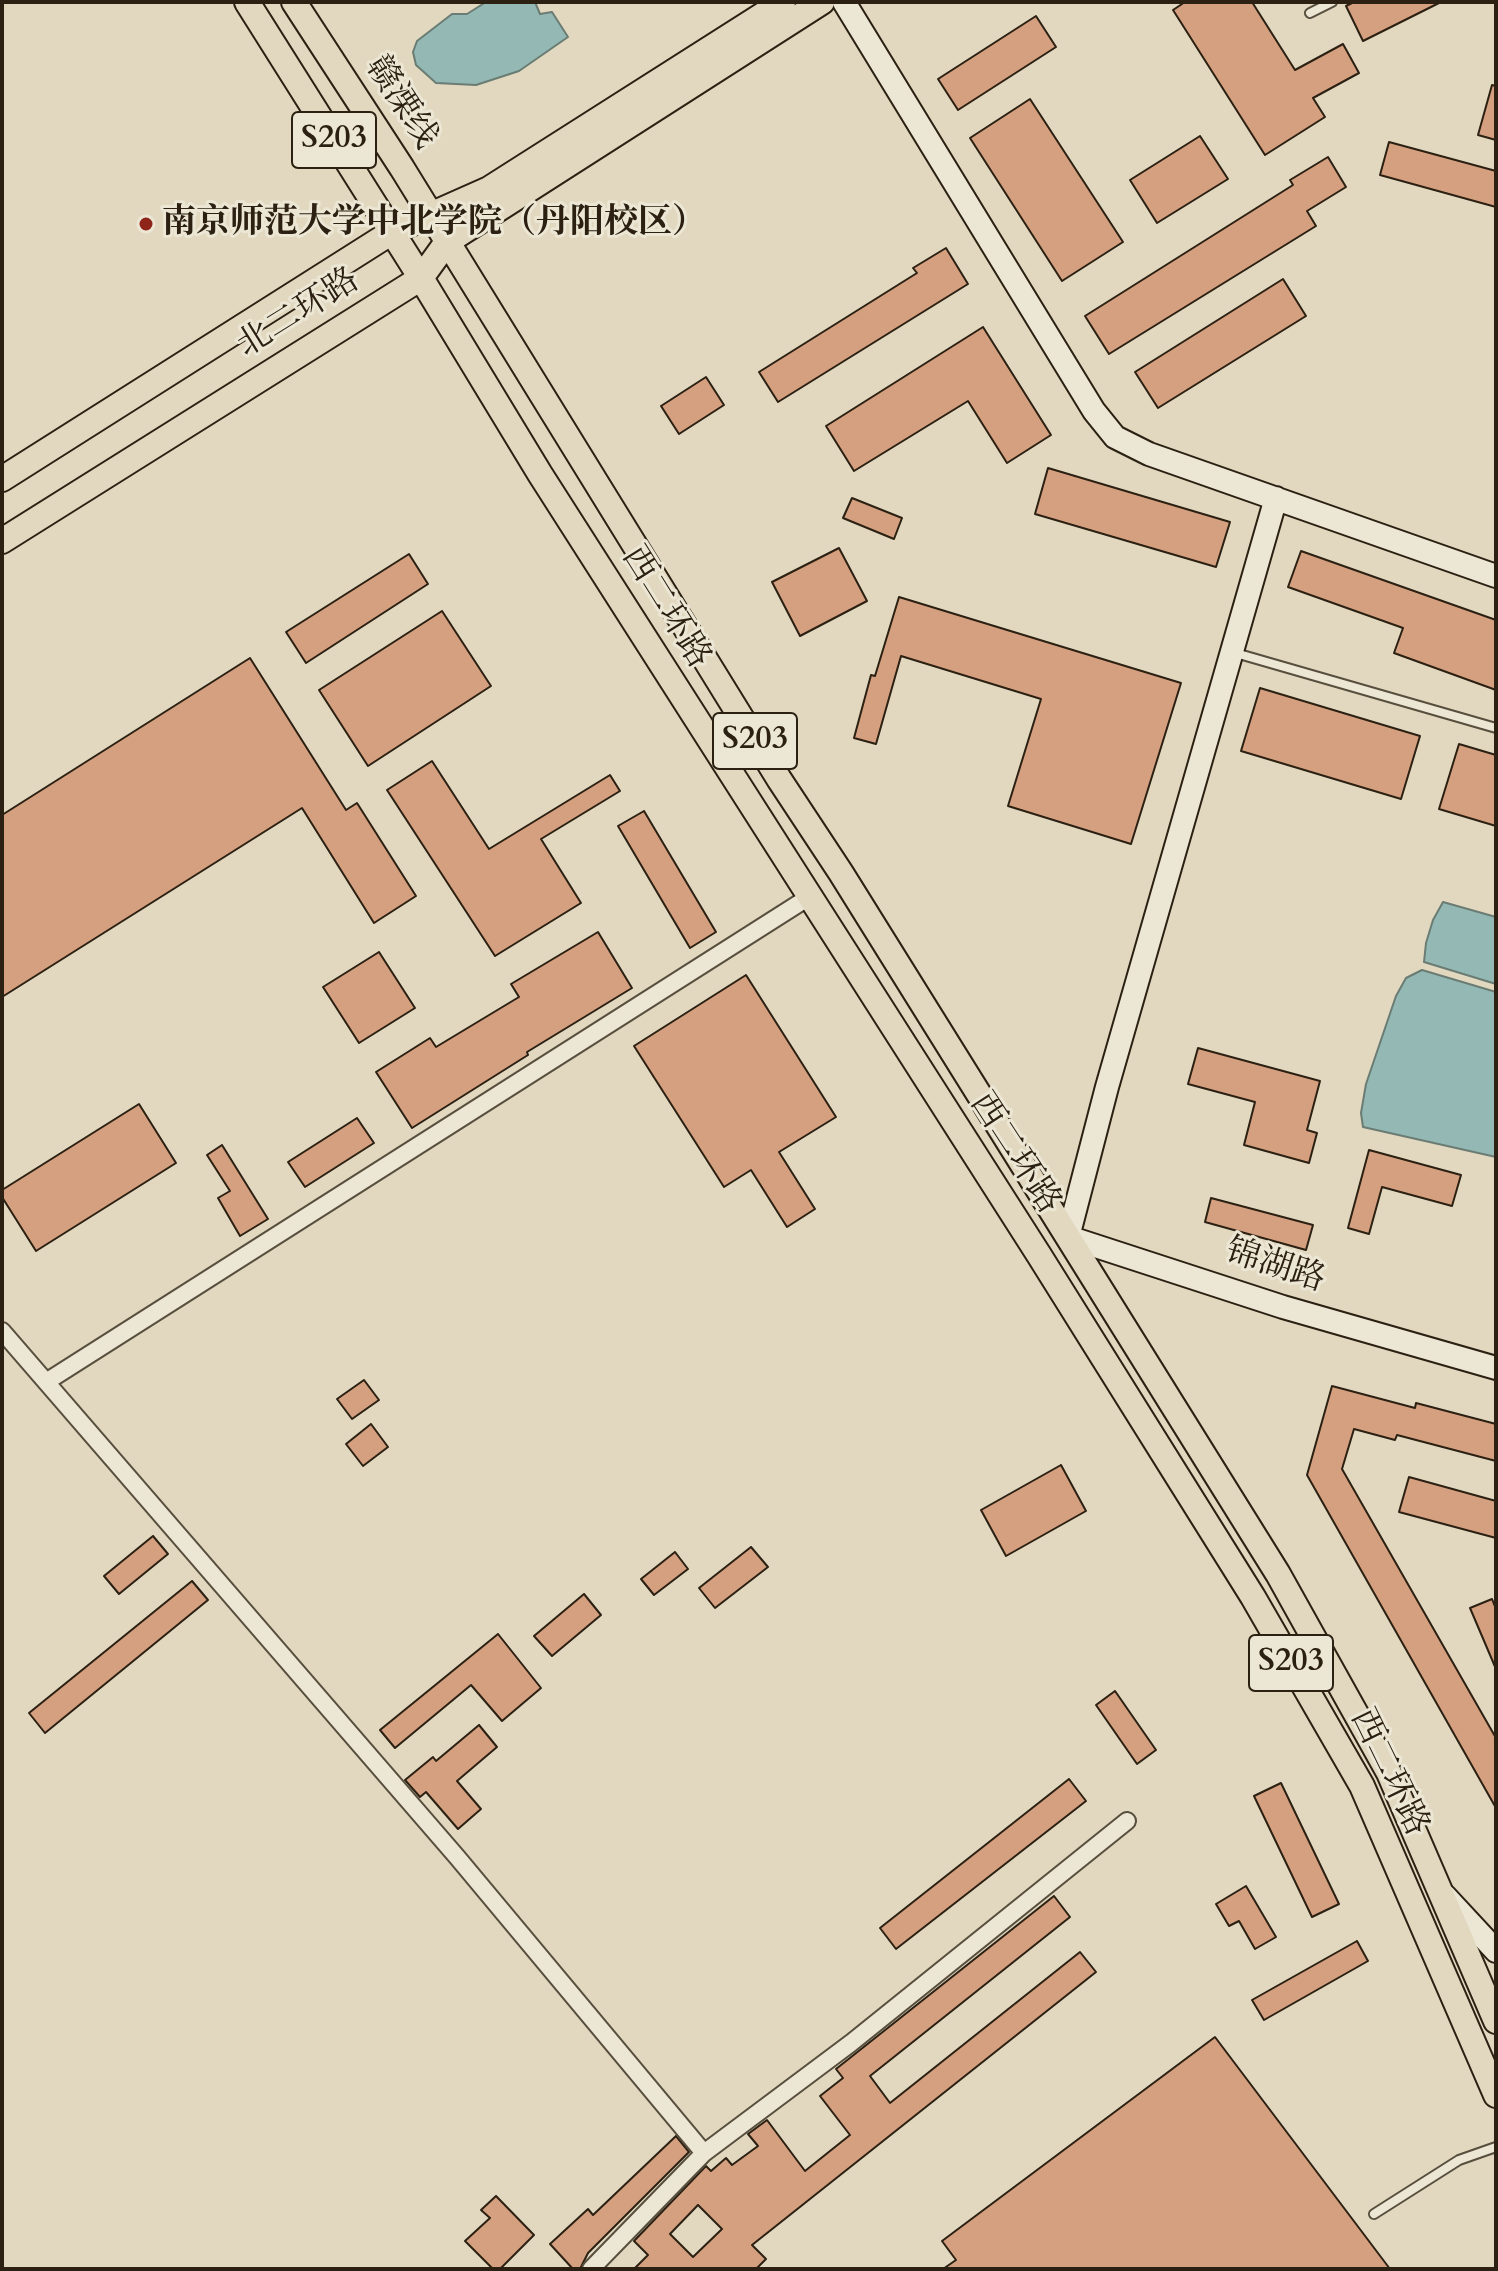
<!DOCTYPE html>
<html>
<head>
<meta charset="utf-8">
<style>
	body { margin:0 }
	#map { position:relative; width:1498px; height:2271px; overflow:hidden; background:#e1d8bf; font-family:Cardo,serif }
	canvas { display:block }
	.frame { position:absolute; inset:0; border:4px solid #2b2012; pointer-events:none }
</style>
</head>
<body>
<div id="map">
<canvas width="1498" height="2271"></canvas>
<div class="frame"></div>
</div>
<script>
const g = document.querySelector('canvas').getContext('2d');
g.lineJoin = 'round';
function fill(path, color) { g.fillStyle = color; g.fill(path, 'evenodd'); }
const shape = rows => new Path2D(rows.map(r => 'M' + r).join(''));
function trace(path, color, width, dash) { g.strokeStyle = color; g.lineWidth = width; g.lineCap = dash ? 'butt' : 'round'; g.setLineDash(dash || []); g.stroke(path); }
function label(font, color, halo, rows, align = 'center') {
  g.font = font + ' Cardo,"Noto Serif SC",serif'; g.lineWidth = 6; g.setLineDash([]); g.textBaseline = 'middle'; g.strokeStyle = halo; g.fillStyle = color; for (const [text, x, y, turn = 0] of rows) {
    g.save(); g.translate(x, y); g.rotate((+turn || 0) * Math.PI / 180); g.textAlign = isNaN(turn) ? turn : align; if (halo) g.strokeText(text, 0, 0); g.fillText(text, 0, 0); g.restore();
  }
}
const water = shape([
	[486,2,535,2,540,14,552,12,568,37,519,71,476,85,436,83,416,65,413,52,417,41,452,14,467,14,486,2],
	[1443,902,1496,917,1496,984,1424,962,1426,943,1433,920,1443,902],
	[1422,970,1496,992,1496,1157,1363,1127,1361,1113,1366,1084,1396,996,1406,978,1422,970]
]);
fill(water, '#94b9b4');
trace(water, '#6a7c73', 2);
const building = shape([
	[1185,2,1252,2,1295,70,1343,44,1359,73,1313,98,1325,117,1265,155,1173,10,1185,2],
	[1354,2,1441,2,1363,41,1346,6,1354,2],
	[1036,16,1056,47,958,110,938,79,1036,16],
	[1492,85,1496,86,1496,140,1478,135,1492,85],
	[1030,99,1123,242,1062,281,970,138,1030,99],
	[1200,136,1228,179,1157,223,1130,180,1200,136],
	[1389,142,1496,171,1496,207,1380,175,1389,142],
	[1328,157,1346,187,1307,211,1316,226,1109,354,1085,316,1293,185,1290,180,1328,157],
	[946,248,968,284,778,402,759,372,917,273,913,268,946,248],
	[1283,279,1306,316,1158,408,1135,372,1283,279],
	[983,327,1051,435,1007,463,968,401,854,471,826,426,983,327],
	[706,377,724,405,679,434,661,406,706,377],
	[1048,468,1230,522,1216,567,1035,514,1048,468],
	[852,498,902,518,894,539,843,518,852,498],
	[839,548,867,601,800,636,772,582,839,548],
	[1301,551,1496,620,1496,690,1394,653,1403,628,1288,587,1301,551],
	[409,554,428,584,306,663,286,632,409,554],
	[899,597,1181,683,1131,844,1008,806,1041,699,901,656,876,744,854,738,871,675,875,676,899,597],
	[442,611,491,686,368,766,319,690,442,611],
	[250,658,346,810,357,803,416,896,374,923,302,808,2,997,2,815,250,658],
	[1260,688,1420,736,1401,799,1241,751,1260,688],
	[1459,744,1496,755,1496,826,1439,809,1459,744],
	[432,761,489,849,610,775,620,791,541,839,581,903,495,956,387,790,432,761],
	[644,811,716,932,690,948,618,826,644,811],
	[598,932,632,988,527,1052,528,1055,412,1128,376,1072,430,1038,436,1047,519,997,511,984,598,932],
	[379,952,415,1008,359,1043,323,987,379,952],
	[746,975,836,1117,779,1152,815,1209,787,1227,751,1170,724,1187,634,1046,746,975],
	[1198,1048,1320,1081,1307,1130,1317,1133,1309,1163,1244,1145,1255,1102,1188,1084,1198,1048],
	[139,1104,176,1163,36,1251,2,1197,2,1190,139,1104],
	[357,1118,374,1143,305,1187,288,1162,357,1118],
	[222,1145,268,1219,240,1236,218,1198,230,1191,207,1155,222,1145],
	[1369,1150,1461,1175,1452,1206,1382,1187,1369,1234,1348,1228,1369,1150],
	[1211,1198,1313,1225,1306,1250,1205,1222,1211,1198],
	[364,1380,379,1400,352,1419,337,1399,364,1380],
	[1332,1386,1415,1408,1416,1403,1496,1424,1496,1461,1397,1435,1395,1440,1354,1429,1342,1469,1496,1738,1496,1808,1307,1475,1332,1386],
	[371,1424,388,1447,363,1466,346,1444,371,1424],
	[1061,1465,1086,1511,1006,1556,981,1510,1061,1465],
	[1409,1477,1496,1501,1496,1538,1399,1512,1409,1477],
	[153,1536,168,1554,119,1594,104,1576,153,1536],
	[751,1547,768,1567,715,1608,699,1588,751,1547],
	[675,1552,688,1569,654,1595,641,1579,675,1552],
	[192,1581,208,1600,45,1733,29,1713,192,1581],
	[584,1594,601,1615,552,1656,534,1636,584,1594],
	[1492,1599,1496,1609,1496,1669,1470,1608,1492,1599],
	[498,1634,541,1688,502,1721,471,1685,395,1748,380,1730,498,1634],
	[1115,1691,1156,1750,1137,1764,1096,1705,1115,1691],
	[479,1725,497,1747,457,1781,481,1809,458,1829,426,1792,420,1797,405,1780,433,1757,436,1761,479,1725],
	[1069,1779,1086,1801,896,1949,880,1928,1069,1779],
	[1281,1783,1339,1904,1312,1917,1254,1796,1281,1783],
	[1246,1886,1276,1937,1255,1949,1239,1921,1229,1926,1216,1904,1246,1886],
	[1054,1896,1070,1917,870,2076,890,2103,1080,1952,1096,1972,752,2245,766,2259,756,2269,634,2269,648,2255,634,2241,706,2166,711,2171,726,2158,732,2165,758,2146,748,2134,767,2120,805,2171,850,2135,820,2096,843,2078,836,2069,1054,1896],
	[698,2205,722,2229,693,2257,670,2234,698,2205],
	[1357,1941,1368,1961,1264,2020,1252,2000,1357,1941],
	[1215,2037,1390,2269,943,2269,956,2260,942,2241,1215,2037],
	[676,2136,689,2152,588,2253,580,2269,573,2269,550,2244,588,2209,593,2215,676,2136],
	[496,2196,534,2235,500,2269,493,2269,465,2241,490,2218,481,2210,496,2196]
]);
fill(building, '#d5a080');
trace(building, '#2b2012', 2);
const lane = shape([
	[1310,13,1332,2],
	[1232,652,1496,728],
	[1374,2214,1459,2160,1496,2147]
]);
const street = shape([
	[2,1331,457,1857,704,2153],
	[46,1382,809,897],
	[591,2269,704,2153,851,2043,1127,1821]
]);
const secondary = shape([
	[844,2,1094,411,1115,437,1149,454,1496,576],
	[1068,1237,1107,1087,1276,498],
	[1068,1237,1283,1307,1496,1368],
	[1445,1896,1496,1951]
]);
const primary = shape([
	[247,2,421,278,540,474,1039,1255,1253,1597,1362,1786,1496,2095],
	[294,2,402,168,779,779,841,873,1278,1574,1389,1773,1496,2021],
	[2,479,392,232,489,189,783,2],
	[2,541,421,278,447,242,822,2]
]);
trace(lane, '#584e3d', 12);
trace(street, '#584e3d', 20);
trace(secondary, '#2b2012', 26);
trace(primary, '#2b2012', 28);
trace(lane, '#ece6d5', 8);
trace(street, '#ece6d5', 16);
trace(secondary, '#ece6d5', 22);
trace(primary, '#e1d8bf', 24);
for (const [x, y, r, color] of [
	[146,224,8,"#8f2418"]
]) { const dot = new Path2D(); dot.arc(x, y, r, 0, 2 * Math.PI); g.fillStyle = color; g.fill(dot); trace(dot, '#ece6d5', 3); }
for (const [x, y, w] of [
	[334,140,84],
	[755,741,84],
	[1291,1663,84]
]) { const box = new Path2D(); box.roundRect(x - w / 2, y - 28, w, 56, 6); g.fillStyle = '#ece6d5'; g.fill(box); trace(box, '#2b2012', 2); }
label('bold 32px', '#2b2012', null, [
	["S203",334,140],
	["S203",755,741],
	["S203",1291,1663]
]);
label('34px', '#2b2012', '#ece6d5', [
	["赣溧线",400,103,57],
	["北二环路",299,314,-32],
	["西二环路",665,608,58],
	["西二环路",1014,1154,57],
	["锦湖路",1275,1267,18],
	["西二环路",1388,1773,64]
]);
label('bold 34px', '#2b2012', '#ece6d5', [
	["南京师范大学中北学院（丹阳校区）",162,224]
], 'left');
</script>
</body>
</html>
